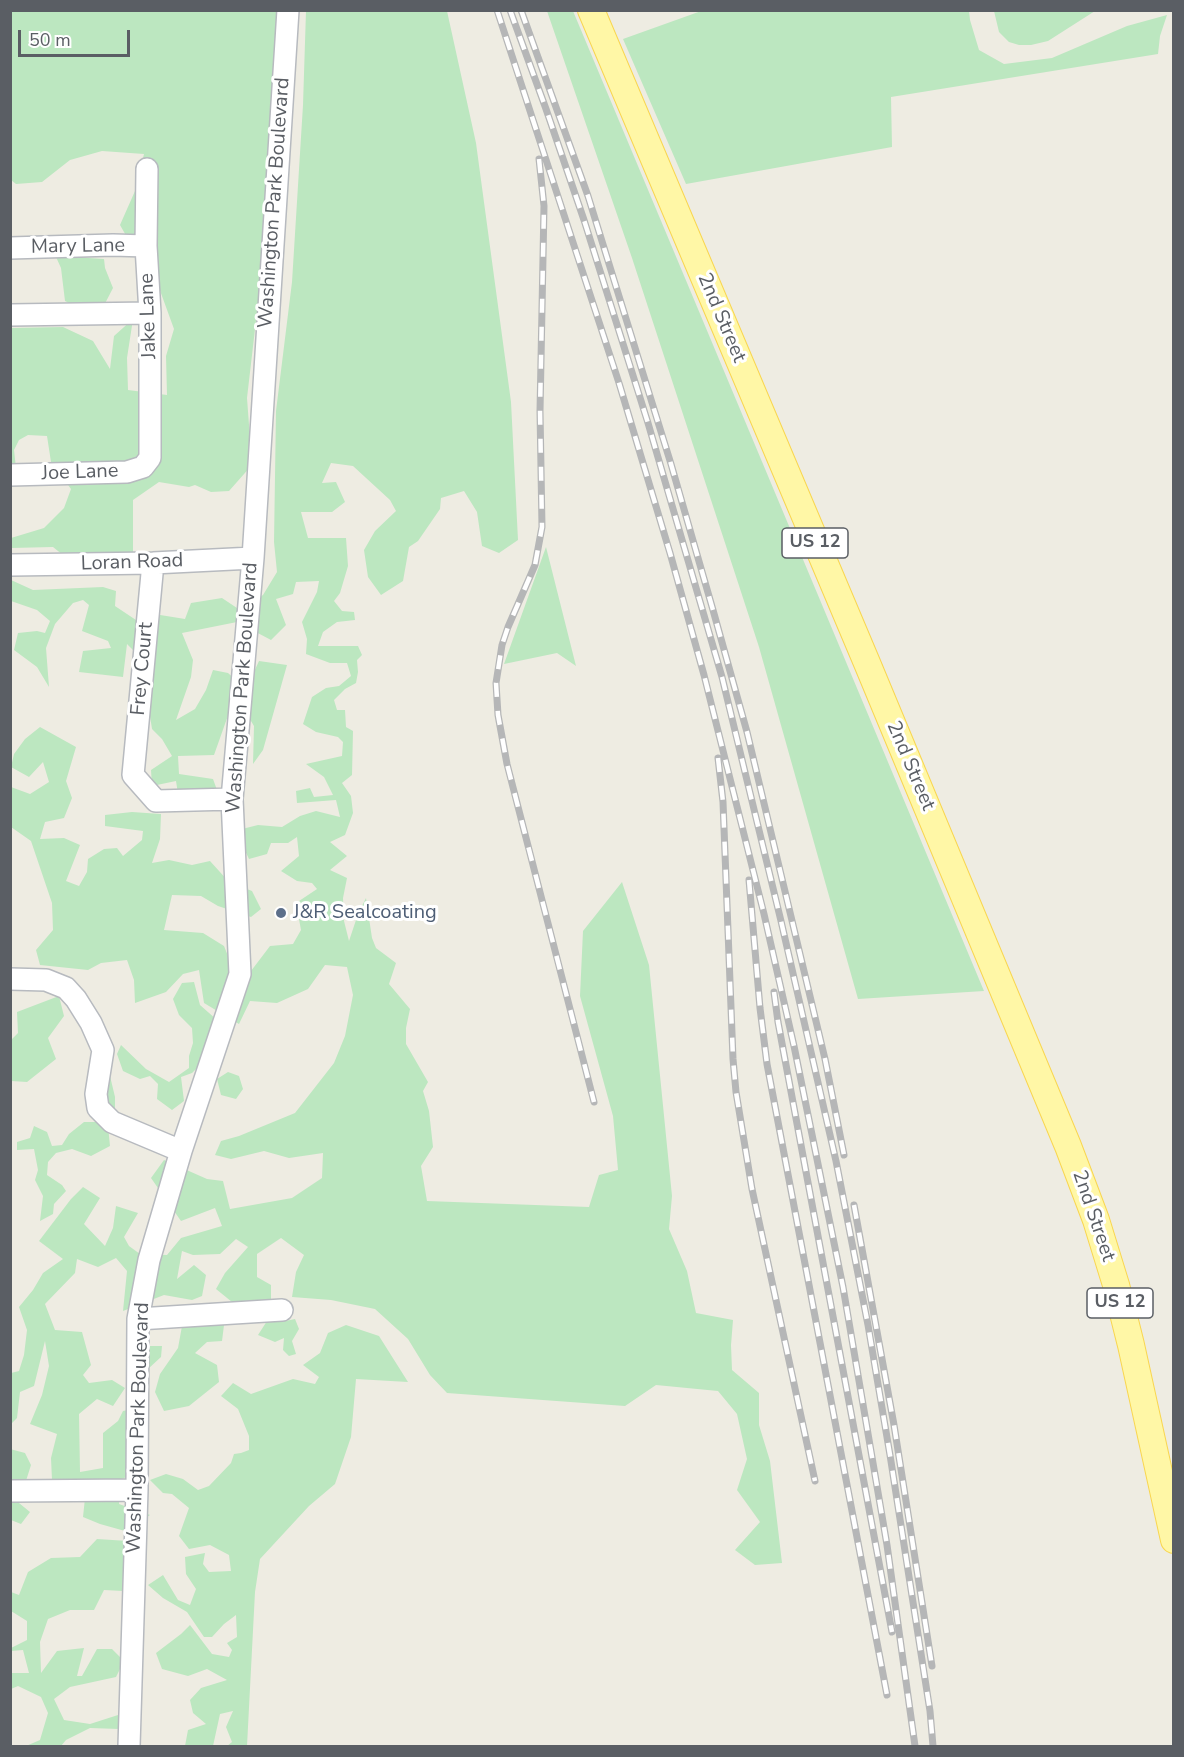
<!DOCTYPE html>
<html>
<head>
<meta charset="utf-8">
<style>
	body { margin:0 }
	#map { position:relative; width:1184px; height:1757px; overflow:hidden; background:#eeece2; font-family:"Nunito Sans",sans-serif }
	canvas { display:block }
	.frame { position:absolute; inset:0; border:12px solid #5a5e64; pointer-events:none }
	.scale { position:absolute; left:18px; top:30px; width:112px; height:27px; box-sizing:border-box; border:3px solid #5a5e64; border-top:0; padding-left:8px; font-size:18px; line-height:21px; white-space:nowrap; color:#5a5e64; -webkit-text-stroke:4px #fff; paint-order:stroke }
</style>
</head>
<body>
<div id="map">
<canvas width="1184" height="1757"></canvas>
<div class="frame"></div>
<div class="scale">50 m</div>
</div>
<script>
const g = document.querySelector('canvas').getContext('2d');
g.lineJoin = 'round';
function fill(path, color) { g.fillStyle = color; g.fill(path, 'evenodd'); }
const shape = rows => new Path2D(rows.map(r => 'M' + r).join(''));
function trace(path, color, width, dash) { g.strokeStyle = color; g.lineWidth = width; g.lineCap = dash ? 'butt' : 'round'; g.setLineDash(dash || []); g.stroke(path); }
function label(font, color, halo, rows, align = 'center') {
  g.font = font + ' "Nunito Sans",sans-serif'; g.lineWidth = 6; g.setLineDash([]); g.textBaseline = 'middle'; g.strokeStyle = halo; g.fillStyle = color; for (const [text, x, y, turn = 0] of rows) {
    g.save(); g.translate(x, y); g.rotate((+turn || 0) * Math.PI / 180); g.textAlign = isNaN(turn) ? turn : align; if (halo) g.strokeText(text, 0, 0); g.fillText(text, 0, 0); g.restore();
  }
}
fill(shape([
	[704,10,969,11,970,20,979,50,1004,64,1052,58,1127,26,1167,15,1160,36,1158,54,891,97,892,147,686,184,623,39],
	[11,11,284,11,262,269,247,398,252,465,229,491,211,492,195,485,189,487,159,482,133,500,133,553,68,559,53,547,11,548,11,538,44,528,64,508,71,489,51,462,47,436,28,435,19,440,14,450,17,477,11,480,11,328,63,327,93,341,110,369,114,336,133,319,127,358,128,390,167,395,166,356,174,329,158,285,136,253,120,225,135,191,144,154,102,151,70,160,42,182,16,184,11,180],
	[306,11,447,11,476,143,511,402,518,540,499,553,482,546,477,512,464,491,441,498,440,509,418,541,409,547,403,581,381,595,368,577,364,550,375,531,396,511,390,500,353,466,331,463,322,483,336,482,345,502,332,512,301,512,308,538,346,538,348,566,340,593,334,601,342,611,354,612,355,620,337,622,323,632,318,646,358,646,362,655,357,660,358,672,356,683,345,689,334,700,337,710,345,710,346,727,353,731,352,775,342,783,351,796,353,813,345,835,330,842,347,856,330,870,347,878,343,898,344,921,349,941,358,914,366,898,372,938,376,948,396,963,389,984,410,1009,406,1028,406,1044,428,1082,423,1091,429,1111,433,1147,421,1166,427,1201,589,1207,599,1175,618,1170,613,1116,580,996,583,931,622,882,649,965,672,1196,669,1229,687,1271,696,1313,733,1320,731,1345,732,1370,759,1393,759,1425,770,1461,782,1563,755,1565,735,1550,760,1522,737,1490,747,1459,737,1414,718,1391,656,1385,625,1406,447,1393,430,1375,408,1339,375,1309,331,1300,292,1297,296,1272,304,1255,281,1238,257,1254,257,1277,271,1285,271,1302,232,1302,216,1289,225,1273,248,1247,236,1239,220,1254,193,1255,182,1251,177,1279,194,1265,206,1275,202,1296,192,1300,164,1295,123,1311,127,1271,116,1258,98,1267,77,1259,75,1273,45,1304,55,1330,82,1332,91,1365,83,1375,89,1383,112,1380,125,1388,113,1406,97,1399,79,1414,80,1472,103,1468,103,1433,118,1421,123,1411,133,1409,133,1430,126,1431,133,1475,121,1479,119,1504,150,1515,125,1531,100,1524,83,1517,85,1498,52,1480,51,1458,57,1434,30,1424,42,1395,49,1366,45,1341,34,1386,20,1392,17,1418,11,1424,11,1373,19,1371,24,1355,27,1330,19,1307,33,1290,43,1273,63,1259,39,1241,71,1199,83,1187,100,1198,84,1224,105,1246,113,1228,116,1206,138,1213,124,1237,129,1246,140,1254,167,1255,181,1238,222,1226,215,1208,181,1221,151,1178,164,1160,207,1179,223,1181,230,1209,292,1198,322,1178,323,1153,289,1158,264,1151,231,1159,215,1155,221,1141,239,1136,295,1113,334,1063,345,1036,353,995,347,967,325,965,308,989,277,1003,250,1001,239,1024,204,1003,199,970,183,974,166,992,135,1003,134,980,127,960,101,963,88,970,40,965,36,950,53,930,52,903,31,841,11,827,11,787,30,794,49,782,43,762,29,777,11,767,14,754,25,739,40,727,76,747,66,781,72,798,64,818,45,822,40,839,64,838,80,845,66,881,79,886,87,872,88,859,104,849,117,848,123,856,142,840,143,831,105,826,105,815,132,812,161,814,160,839,152,863,169,860,192,865,210,861,229,882,252,891,261,909,251,917,218,906,201,896,172,895,164,930,203,933,224,946,232,966,251,971,270,946,293,944,301,930,296,903,317,889,312,883,297,881,281,871,299,856,297,837,288,843,271,843,267,854,249,859,240,840,242,829,258,825,282,827,300,816,316,811,340,817,336,800,297,803,296,791,310,788,314,797,333,795,324,777,306,764,342,756,343,742,338,737,316,732,303,724,312,697,326,688,339,686,351,676,347,663,330,663,306,654,307,639,302,622,317,592,319,581,296,582,293,594,276,599,286,625,271,640,237,622,182,633,193,660,191,677,176,720,195,709,206,690,213,670,228,673,246,689,259,661,287,665,263,750,253,764,254,726,245,711,231,707,214,755,178,756,179,774,213,779,217,790,178,794,176,781,152,786,151,770,172,756,162,739,152,729,141,658,127,644,123,677,79,672,83,651,111,648,108,641,82,631,89,605,83,600,73,603,55,624,46,648,49,687,37,667,14,650,18,633,37,631,45,633,50,621,37,610,11,601,11,580,33,590,103,587,116,591,115,606,136,620,155,649,154,614,185,619,191,603,222,598,240,610,263,595,277,572,274,542,276,411,292,282,303,105],
	[547,11,573,11,984,991,858,999,759,647,632,258],
	[994,11,994,10,1095,11,1048,41,1031,45,1019,45,1009,42,999,32],
	[71,243,73,257,104,259,105,268,113,288,98,317,65,301,61,268,56,257,63,244],
	[546,547,576,666,557,653,504,664],
	[194,982,200,1005,217,1020,204,1061,192,1073,181,1077,184,1101,172,1110,157,1099,158,1084,150,1076,140,1079,123,1071,117,1054,121,1045,146,1069,169,1082,189,1068,189,1056,193,1043,192,1028,179,1015,173,999,182,983],
	[59,996,64,1016,48,1038,56,1059,27,1082,11,1081,11,1040,18,1033,17,1012],
	[228,1072,239,1076,243,1089,236,1099,221,1095,217,1079],
	[110,1076,115,1097,115,1112,102,1105,104,1080],
	[84,1122,98,1122,108,1126,110,1146,91,1156,72,1149,56,1153,48,1162,47,1175,62,1185,66,1191,54,1204,53,1214,40,1221,43,1196,35,1180,38,1170,34,1149,17,1150,17,1142,30,1138,34,1126,47,1132,52,1146,62,1145,69,1134],
	[295,1319,299,1329,292,1341,296,1354,289,1356,283,1350,284,1338,275,1342,258,1335,267,1321,281,1322],
	[210,1324,224,1325,222,1341,207,1342,195,1353,217,1365,219,1382,189,1406,164,1411,155,1392,160,1374,178,1348,182,1326],
	[346,1325,379,1336,408,1382,356,1379,351,1437,335,1484,309,1506,260,1559,255,1592,247,1746,227,1746,232,1742,226,1727,233,1711,220,1714,213,1746,185,1746,188,1730,206,1724,193,1713,190,1700,201,1688,227,1680,207,1669,188,1676,162,1669,156,1653,181,1634,190,1625,212,1654,229,1657,232,1650,227,1643,237,1637,236,1615,224,1624,212,1637,204,1637,187,1612,163,1598,148,1585,163,1575,178,1600,190,1605,196,1589,186,1574,185,1557,205,1553,203,1564,209,1572,231,1571,229,1555,210,1545,189,1549,179,1536,189,1508,172,1494,163,1493,150,1480,166,1474,183,1479,198,1490,209,1486,231,1463,234,1454,241,1453,249,1450,249,1436,238,1409,221,1396,233,1383,251,1394,293,1379,315,1384,319,1377,303,1365,320,1353,328,1333],
	[144,1346,162,1346,161,1357,148,1369],
	[10,1449,25,1453,31,1465,19,1503,30,1512,21,1524,11,1520],
	[97,1539,128,1541,123,1591,104,1590,94,1610,70,1610,48,1619,40,1642,41,1673,57,1651,84,1648,77,1676,82,1676,97,1649,112,1649,124,1661,116,1677,70,1687,54,1699,64,1720,90,1724,118,1715,119,1729,90,1728,66,1740,61,1746,26,1746,40,1740,48,1713,41,1697,18,1686,11,1689,11,1673,29,1673,23,1650,11,1651,11,1648,27,1640,27,1621,11,1611,11,1592,19,1595,28,1572,51,1558,80,1557]
]), '#bce7c0');
const minor = shape([
	[10,248,113,245,146,246],
	[10,315,150,313],
	[10,475,127,472,143,467,150,458,150,313,146,246,147,169],
	[153,563,133,775,156,801,232,799],
	[10,565,153,563,253,558],
	[10,979,46,980,66,988,76,999,91,1023,103,1050,96,1094,98,1108,112,1122,181,1151],
	[138,1319,282,1310],
	[10,1491,137,1490],
	[129,1746,137,1490,138,1319,149,1260,181,1151,240,974,232,799,253,558,288,10]
]);
const major = shape([
	[591,10,867,663,1068,1146,1096,1220,1116,1285,1131,1345,1174,1540]
]);
trace(minor, '#b7babf', 24);
trace(major, '#f9d650', 28);
trace(minor, '#fff', 21);
trace(major, '#fff7a6', 26);
const rail = shape([
	[497,10,619,383,670,553,704,675,764,914,794,1046,843,1287,887,1545,915,1746],
	[510,10,546,109,584,220,648,423,722,677,781,921,836,1161,868,1325,890,1455,930,1711,933,1746],
	[521,10,588,196,671,464,713,610,747,732,825,1059,844,1155],
	[539,159,544,206,540,411,542,527,535,565,508,627,502,645,496,683,498,715,507,764,594,1102],
	[718,758,723,802,733,1059,736,1092,752,1189,815,1481],
	[749,880,760,1008,767,1064,887,1695],
	[774,992,778,1022,892,1632],
	[854,1205,894,1425,932,1666]
]);
trace(rail, '#b5b6b7', 7);
trace(rail, '#fff', 4.5, [14]);
for (const [x, y, r, color] of [
	[281,913,6,"#5c6f8a"]
]) { const dot = new Path2D(); dot.arc(x, y, r, 0, 2 * Math.PI); g.fillStyle = color; g.fill(dot); trace(dot, '#fff', 2); }
for (const [x, y, w] of [
	[815,543,66],
	[1120,1303,66]
]) { const box = new Path2D(); box.roundRect(x - w / 2, y - 15, w, 30, 4.5); g.fillStyle = '#fff'; g.fill(box); trace(box, '#5a5e64', 1.5); }
label('bold 18px', '#5a5e64', null, [
	["US 12",815,543],
	["US 12",1120,1303]
]);
label('20px', '#5a5e64', '#fff', [
	["Washington Park Boulevard",275,203,-86],
	["Mary Lane",78,247,-1],
	["Jake Lane",149,316,-92],
	["2nd Street",721,318,67],
	["Joe Lane",80,473,-2],
	["Loran Road",132,563,-2],
	["Frey Court",143,669,-85],
	["Washington Park Boulevard",243,688,-86],
	["2nd Street",910,766,67],
	["2nd Street",1093,1216,71],
	["Washington Park Boulevard",139,1428,-88]
]);
label('20px', '#4e5e75', '#fff', [
	["J&R Sealcoating",293,913]
], 'left');
</script>
</body>
</html>
